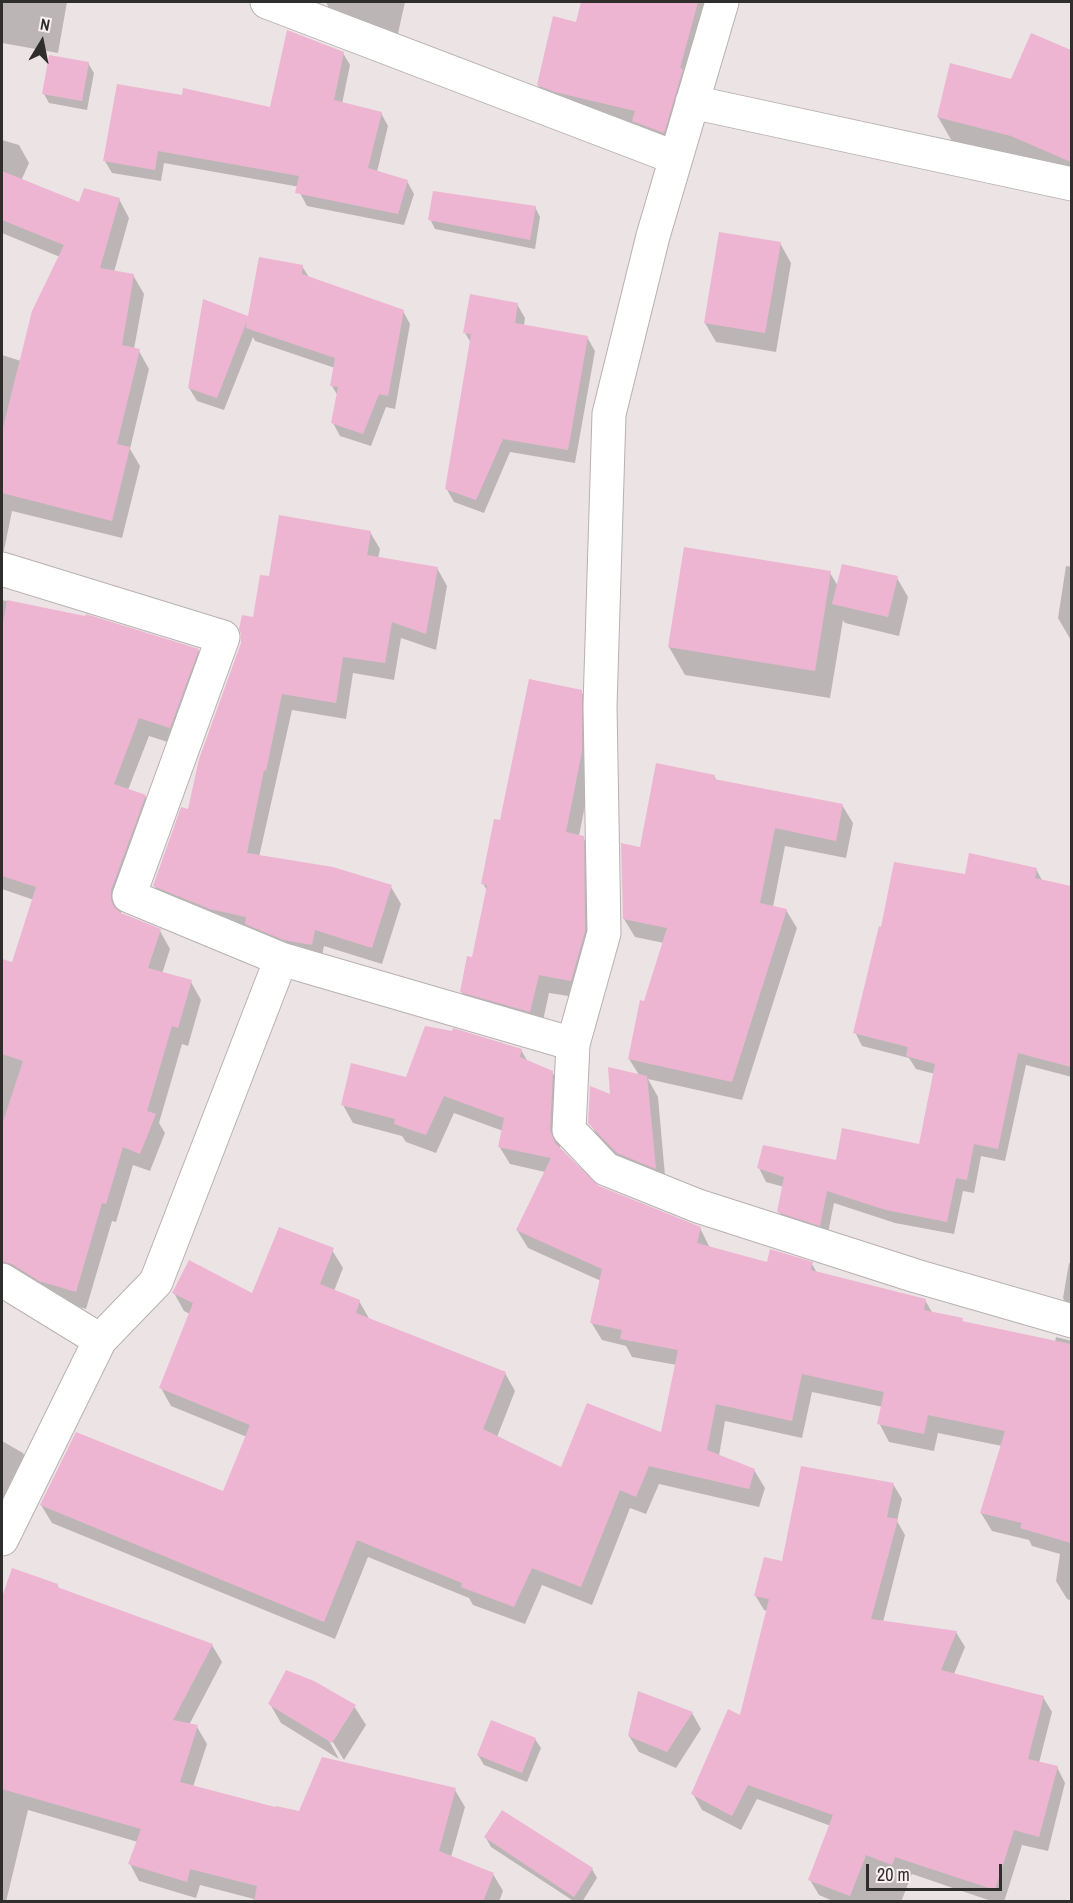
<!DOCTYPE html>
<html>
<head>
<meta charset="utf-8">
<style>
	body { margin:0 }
	#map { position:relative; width:1073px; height:1903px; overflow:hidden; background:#ece3e4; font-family:"Archivo Narrow",sans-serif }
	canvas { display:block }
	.frame { position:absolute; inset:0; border:3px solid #302d2d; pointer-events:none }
	.north { position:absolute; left:12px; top:12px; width:60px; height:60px; -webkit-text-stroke:4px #f9f1f1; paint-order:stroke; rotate:10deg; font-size:16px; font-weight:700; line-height:24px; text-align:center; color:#302d2d }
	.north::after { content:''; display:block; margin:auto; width:21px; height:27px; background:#302d2d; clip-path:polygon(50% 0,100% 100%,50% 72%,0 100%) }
	.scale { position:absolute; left:866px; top:1864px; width:136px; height:27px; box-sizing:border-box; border:3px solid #302d2d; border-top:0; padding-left:8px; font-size:18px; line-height:21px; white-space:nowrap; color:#302d2d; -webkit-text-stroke:4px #f9f1f1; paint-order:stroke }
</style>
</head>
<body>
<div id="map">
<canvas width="1073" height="1903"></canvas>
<div class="frame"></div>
<div class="north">N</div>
<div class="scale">20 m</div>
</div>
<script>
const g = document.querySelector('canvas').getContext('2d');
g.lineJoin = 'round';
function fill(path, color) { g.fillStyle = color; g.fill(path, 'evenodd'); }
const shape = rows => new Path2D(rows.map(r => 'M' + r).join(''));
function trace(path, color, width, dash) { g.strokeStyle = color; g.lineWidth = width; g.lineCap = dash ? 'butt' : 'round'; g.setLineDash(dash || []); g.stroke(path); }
fill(shape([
	[2,2,67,2,58,53,2,43],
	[326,2,405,2,397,38,331,13],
	[582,2,704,2,710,13,675,152,549,104,538,85,577,24],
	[1032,35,1072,52,1072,181,953,143,938,117,1012,81],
	[343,53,350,65,342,104,381,113,388,126,377,172,407,181,414,194,404,225,307,206,300,193,300,187,164,163,161,181,112,173,105,161,272,109],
	[88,63,94,73,87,110,49,103,44,94],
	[2,140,19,145,29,163,21,181,80,204,119,199,129,218,114,272,133,275,144,294,134,349,139,351,149,369,130,449,140,466,122,538,12,511,2,560,2,355,21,361,60,257,2,233],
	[535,207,540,217,535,249,435,229,430,219],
	[780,243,791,263,776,352,716,342,705,323],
	[302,266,310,279,403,311,410,324,395,409,386,407,371,446,340,436,333,423,338,396,332,386,335,368,255,341,253,337,224,410,197,401,189,388,249,318],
	[517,304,525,318,524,326,587,337,595,351,575,463,510,452,484,513,454,502,446,488,471,343,465,333],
	[370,532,380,549,378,559,437,568,447,586,436,650,401,638,394,680,353,673,346,719,292,710,259,857,391,887,401,904,382,964,324,946,321,961,164,903,154,885,189,811,270,578],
	[1066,566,1072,567,1072,642,1058,618],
	[830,573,838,586,897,578,908,597,899,636,845,623,843,620,830,698,685,675,669,647],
	[2,600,86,618,198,650,208,668,180,746,149,736,128,790,145,796,155,814,121,908,121,914,160,931,170,949,162,974,191,982,201,1000,188,1046,182,1044,159,1123,165,1133,150,1171,133,1165,116,1222,112,1221,86,1309,2,1283,2,965,3,961,13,964,34,900,2,889,2,837,21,843,52,749,2,738],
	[581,691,592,710,592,770,579,836,583,837,593,856,595,950,581,998,549,993,541,1030,472,1010,461,991,473,959,487,891,483,883,501,822],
	[714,776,717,781,842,805,853,823,846,858,785,846,773,907,786,910,797,928,742,1100,648,1079,658,1097,666,1187,629,1172,601,1142,590,1123,611,1096,639,1075,629,1059,664,943,635,937,624,919,641,848],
	[1036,869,1043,882,1072,887,1072,1077,1026,1065,1005,1161,981,1156,974,1193,963,1191,954,1234,895,1223,834,1203,827,1238,787,1225,779,1212,784,1187,766,1182,759,1168,837,1161,920,1146,935,1074,916,1069,909,1058,862,1046,855,1032,966,876],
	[521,1050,528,1062,552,1072,563,1090,560,1149,598,1187,700,1228,710,1248,768,1264,812,1264,817,1273,925,1300,933,1314,962,1319,963,1323,1055,1342,1056,1337,1072,1341,1072,1601,1067,1599,1056,1581,1060,1554,1032,1546,1029,1540,992,1531,981,1513,1002,1446,938,1433,934,1451,889,1442,879,1423,883,1407,812,1392,802,1438,725,1421,719,1456,754,1470,765,1488,759,1507,659,1484,646,1514,630,1508,592,1605,542,1585,525,1624,473,1605,469,1598,368,1557,335,1639,52,1523,41,1505,224,1493,247,1437,171,1406,161,1388,190,1314,184,1311,174,1293,253,1295,332,1250,343,1268,334,1291,359,1301,370,1320,505,1373,515,1391,497,1437,562,1469,662,1434,677,1365,632,1357,626,1346,602,1340,591,1322,601,1281,528,1248,517,1230,545,1172,510,1164,499,1146,503,1131,454,1113,436,1153,406,1142,402,1136,353,1123,343,1105,407,1078],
	[1069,1263,1072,1264,1072,1313,1063,1298],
	[2,1441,23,1453,33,1471,2,1523],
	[893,1484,902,1499,897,1521,905,1535,883,1622,956,1632,965,1647,954,1674,1043,1697,1052,1712,1039,1763,1057,1767,1065,1783,1048,1851,1022,1845,1004,1902,994,1902,912,1874,901,1902,835,1902,819,1895,810,1880,831,1826,757,1799,741,1830,702,1810,693,1794,741,1717,768,1611,764,1610,755,1595,783,1563],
	[13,1570,57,1585,60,1590,212,1645,222,1662,189,1725,197,1727,207,1744,193,1787,276,1809,300,1813,455,1790,465,1807,451,1857,493,1874,503,1891,499,1902,253,1902,254,1899,200,1885,196,1898,139,1881,130,1864,138,1842,28,1810,6,1902,2,1902,2,1602],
	[270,1704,354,1706,366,1725,344,1760,329,1736,327,1737,339,1759,281,1723],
	[692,1713,701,1729,676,1768,639,1752,629,1736],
	[535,1739,541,1748,527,1782,484,1765,478,1755],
	[486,1838,592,1869,597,1878,582,1902,575,1902,491,1847]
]), '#0003');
fill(shape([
	[581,2,698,2,680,68,683,69,664,133,632,121,635,111,555,92,537,85,553,16,576,22],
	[287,30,344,52,334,100,382,112,368,168,408,180,398,214,295,193,299,176,158,151,155,170,103,161,117,84,182,95,183,88,270,107],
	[1031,33,1071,50,1071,162,1011,136,937,117,950,63,1011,79],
	[49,55,89,62,82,101,42,94],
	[2,171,79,202,84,188,120,198,100,268,134,274,122,345,140,349,117,444,130,447,112,521,2,493,2,432,32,311,64,245,2,220],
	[433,191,536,206,530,240,428,220],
	[719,232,781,242,765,333,704,323],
	[259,257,303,265,302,274,404,310,388,396,379,394,363,434,331,423,338,387,330,386,335,358,246,328,247,321,217,398,188,388,203,299,248,316],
	[470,294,518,303,515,323,588,336,568,450,503,439,476,500,445,489,471,334,463,333],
	[279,515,371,531,367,555,438,567,426,634,392,622,385,663,343,657,336,703,282,694,266,771,264,770,247,853,333,867,392,885,372,948,315,930,312,945,284,940,245,924,246,917,210,909,153,886,181,807,188,809,199,759,241,643,241,634,239,629,242,615,253,617,260,575,269,576],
	[684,547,831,571,815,671,668,647],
	[842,564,898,576,888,617,832,604],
	[7,600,85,616,86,614,199,649,170,728,139,718,114,784,146,795,111,890,111,900,114,907,121,913,161,929,148,968,192,980,178,1028,172,1026,147,1111,156,1114,140,1154,123,1147,106,1204,102,1203,76,1292,39,1281,12,1264,2,1261,2,1125,23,1061,2,1054,2,959,12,962,36,887,2,876,2,628],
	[529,679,582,690,582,751,566,832,584,836,585,931,571,981,539,975,530,1012,460,992,467,956,472,957,487,885,481,884,494,819,500,820],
	[656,763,715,775,714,779,843,804,836,841,775,828,760,903,787,909,732,1082,628,1059,640,1000,644,1001,667,928,623,919,621,843,640,847],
	[969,853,1037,868,1035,878,1071,886,1071,1067,1018,1053,998,1149,974,1144,967,1180,956,1178,947,1222,886,1210,827,1191,820,1226,777,1212,784,1177,757,1168,763,1145,836,1160,842,1128,919,1144,935,1064,906,1056,908,1047,853,1033,879,926,881,927,894,862,965,874],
	[425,1026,452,1031,453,1028,522,1049,520,1057,553,1071,550,1130,555,1143,599,1186,701,1227,697,1243,767,1262,770,1249,813,1262,811,1270,926,1299,924,1310,963,1318,962,1321,1071,1344,1071,1543,1020,1528,1022,1523,980,1513,1005,1431,928,1415,924,1434,877,1424,884,1392,802,1374,792,1421,716,1404,707,1450,755,1469,749,1489,649,1466,636,1497,620,1490,581,1587,532,1568,514,1607,461,1587,462,1583,357,1540,324,1622,40,1505,76,1432,223,1491,250,1425,159,1388,193,1303,172,1293,189,1260,252,1293,279,1227,334,1248,320,1284,360,1300,356,1313,506,1372,483,1429,561,1467,587,1403,661,1432,678,1350,620,1339,622,1330,590,1323,602,1269,516,1230,551,1158,498,1147,504,1118,444,1096,426,1135,394,1124,395,1119,341,1105,351,1063,406,1077],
	[608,1067,647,1076,656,1169,617,1153,588,1123,590,1086,610,1094],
	[801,1466,894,1483,887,1517,898,1519,871,1619,957,1631,941,1670,1044,1696,1028,1759,1058,1766,1039,1837,1014,1830,995,1890,895,1857,892,1865,866,1855,850,1896,808,1880,833,1815,748,1785,732,1816,691,1794,728,1709,740,1715,769,1599,754,1596,764,1557,782,1561],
	[12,1568,58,1584,57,1587,213,1644,173,1720,198,1725,180,1782,275,1807,276,1806,299,1811,322,1757,456,1788,439,1851,494,1873,483,1902,254,1902,257,1886,190,1869,187,1882,128,1864,141,1829,2,1789,2,1597],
	[286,1670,314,1681,356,1705,332,1743,268,1704],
	[638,1691,693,1712,667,1752,628,1736],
	[491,1720,536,1738,522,1773,477,1755],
	[502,1810,593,1868,574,1897,484,1837]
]), '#eeb5d2');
const street = shape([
	[267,2,676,158],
	[692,102,1072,184],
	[2,569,223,637,129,896,281,959],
	[573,1044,604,933,600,706,609,414,653,236,722,2],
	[2,1280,100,1340,2,1539],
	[100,1340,156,1282,281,959,573,1044,569,1130,606,1169,698,1206,916,1276,1072,1321]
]);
trace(street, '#b8b0b1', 35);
trace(street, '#fff', 33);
</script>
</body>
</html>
